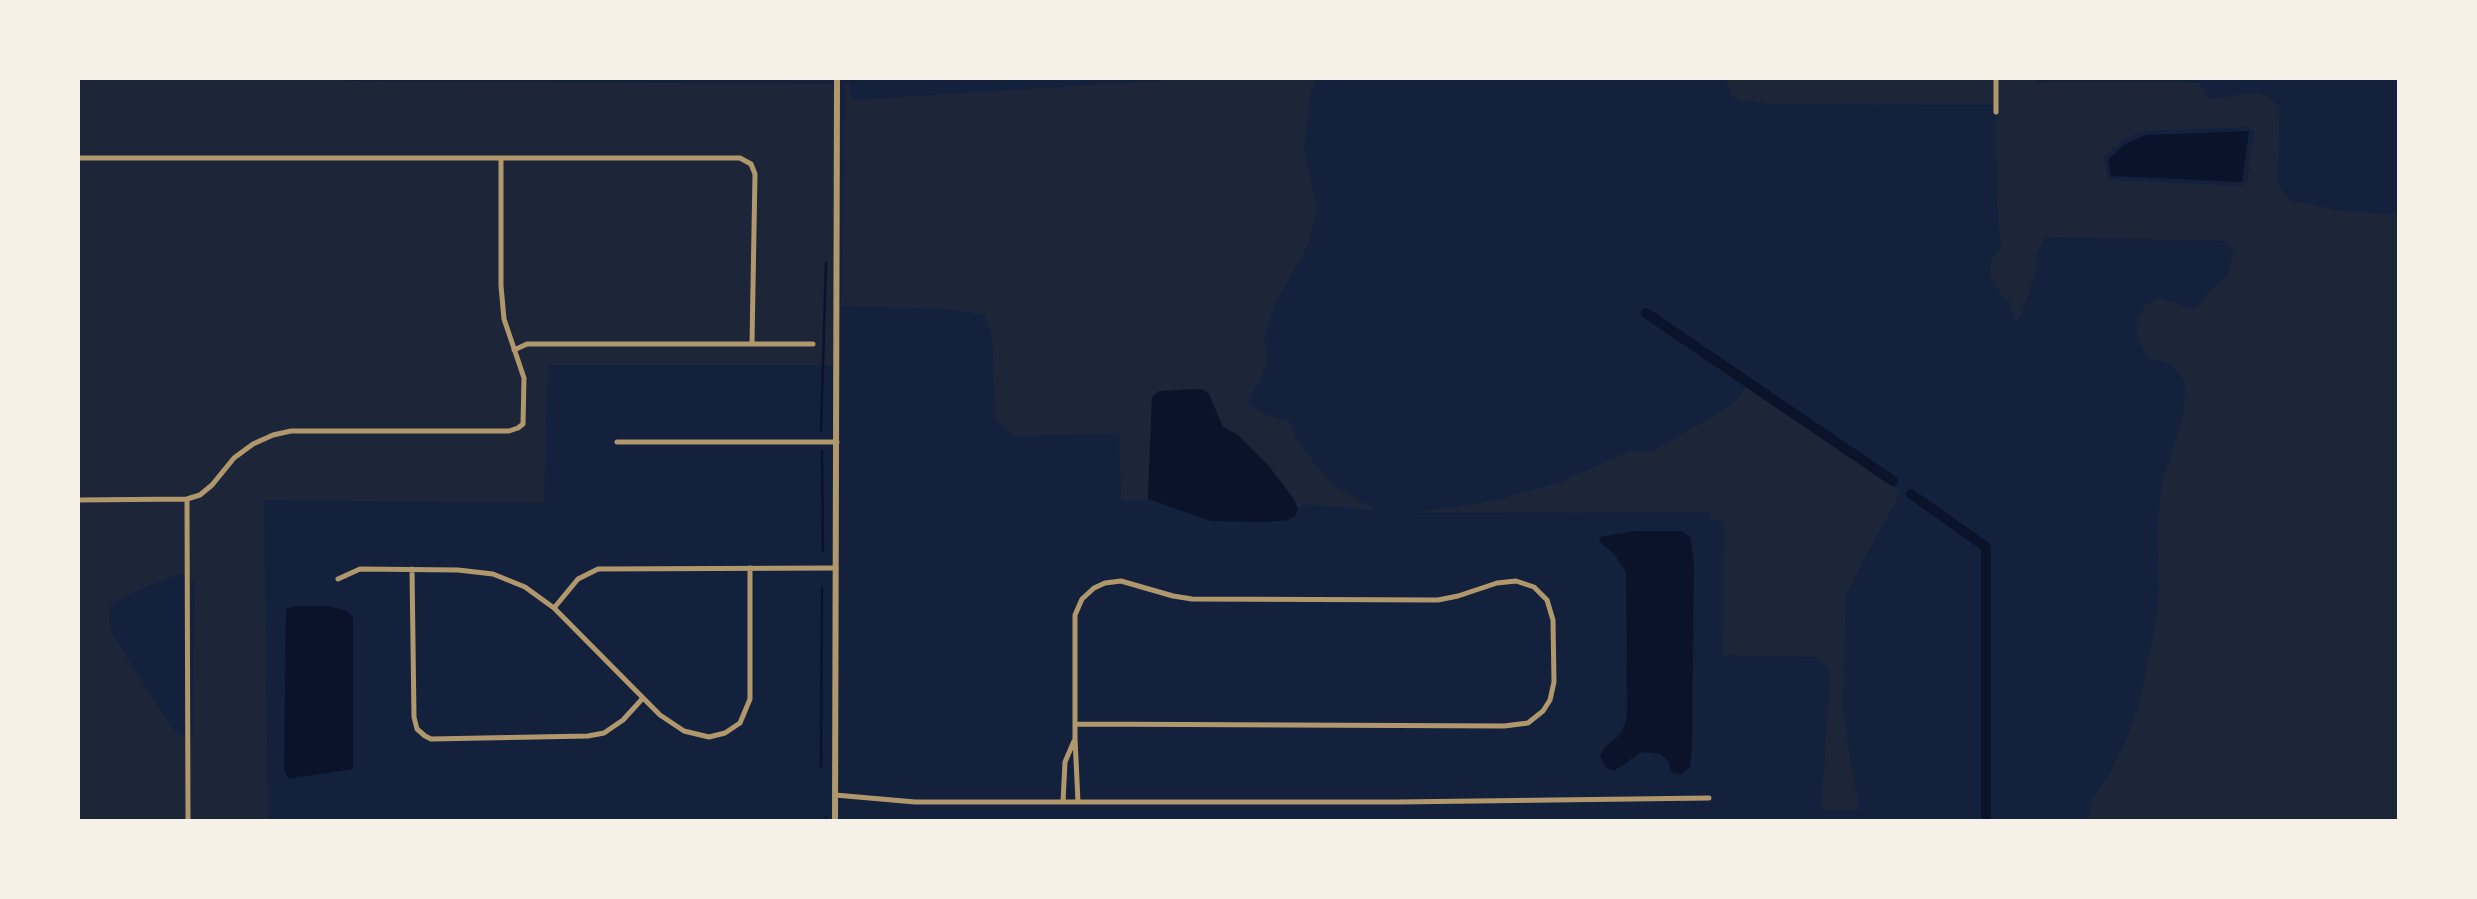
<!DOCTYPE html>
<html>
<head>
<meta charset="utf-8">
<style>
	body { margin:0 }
	#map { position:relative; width:2477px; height:899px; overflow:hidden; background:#14213d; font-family:"Work Sans",sans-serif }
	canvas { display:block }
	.frame { position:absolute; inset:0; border:80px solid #f6f1e7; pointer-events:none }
</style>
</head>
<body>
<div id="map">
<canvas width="2477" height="899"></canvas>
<div class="frame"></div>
</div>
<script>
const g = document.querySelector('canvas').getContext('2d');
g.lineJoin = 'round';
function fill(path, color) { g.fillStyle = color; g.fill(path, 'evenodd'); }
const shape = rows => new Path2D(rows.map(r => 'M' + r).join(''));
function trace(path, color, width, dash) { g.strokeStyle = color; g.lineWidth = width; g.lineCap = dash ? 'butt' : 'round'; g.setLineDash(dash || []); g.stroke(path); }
fill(shape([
	[79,79,833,84,833,365,548,365,544,503,264,500,268,820,79,820],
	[175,575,185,575,195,583,193,737,179,735,171,727,112,633,109,620,110,606,130,594],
	[1188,79,1316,79,1310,95,1304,150,1317,208,1309,243,1274,306,1264,339,1268,363,1247,404,1267,415,1289,422,1297,441,1330,482,1375,510,1303,504,1298,509,1294,499,1268,465,1238,435,1223,427,1201,389,1179,389,1152,397,1148,499,1121,500,1119,433,1014,436,996,420,992,335,985,315,943,309,842,306,845,84,850,84,850,96,855,100],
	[1725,79,2034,79,2036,83,2069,81,2178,82,2200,83,2208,99,2257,93,2266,95,2280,107,2277,184,2292,201,2342,211,2398,215,2398,820,2088,820,2092,800,2111,771,2124,744,2139,705,2156,620,2159,588,2157,539,2161,486,2180,428,2184,408,2185,382,2171,364,2151,359,2144,350,2138,338,2136,321,2146,305,2158,299,2196,309,2210,290,2228,275,2233,251,2226,241,2056,237,2044,239,2037,254,2036,270,2022,314,2015,321,2009,302,1999,292,1990,274,1991,260,2001,248,1997,204,1996,105,1766,104,1733,98],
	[2249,127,2254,132,2247,182,2243,186,2110,180,2107,176,2104,159,2105,156,2123,140,2145,131],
	[1749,384,1901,492,1865,557,1846,595,1843,706,1850,759,1860,810,1821,810,1831,670,1818,657,1723,655,1724,521,1711,519,1711,514,1707,512,1414,513,1497,500,1560,482,1630,451,1651,452,1733,404],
	[1182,819,1418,819,1418,820,1182,820]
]), '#1d2539');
fill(shape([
	[2249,131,2242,182,2111,176,2108,160,2125,144,2146,135],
	[1202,389,1209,394,1223,427,1238,435,1268,465,1294,499,1298,509,1295,516,1288,520,1267,522,1211,521,1148,499,1152,397,1159,391],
	[1635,531,1682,531,1691,538,1694,566,1692,748,1690,767,1681,774,1671,772,1669,762,1660,754,1642,752,1614,771,1607,768,1600,757,1604,748,1620,734,1626,722,1627,709,1626,572,1614,554,1599,541,1600,537],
	[295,606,327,606,345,610,353,617,353,769,288,779,284,769,286,609]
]), '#0b132b');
trace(shape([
	[821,431,826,263],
	[822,451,823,551],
	[821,766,822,588],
	[826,817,826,820]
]), '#0b132b', 2.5);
trace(shape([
	[1646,313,1893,481],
	[1911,494,1986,547,1986,820]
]), '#0b132b', 10);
trace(shape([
	[1996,112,1996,79],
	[79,158,740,158,751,164,755,174,752,343],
	[514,350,527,344,813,344],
	[617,442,837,442],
	[187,499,188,820],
	[79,500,187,499,200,495,212,485,234,458,253,444,273,435,291,431,509,431,518,428,523,424,524,378,504,319,501,286,501,158],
	[412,569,414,717,417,729,425,736,431,739,588,736,604,733,623,720,643,698],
	[338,579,360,569,458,570,493,574,525,587,554,608,660,715,684,731,709,737,725,733,740,723,750,699,750,568],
	[554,608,578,579,598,569,836,568],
	[1075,724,1504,726,1528,723,1543,711,1550,700,1554,682,1553,620,1547,600,1534,587,1516,581,1497,583,1458,596,1438,600,1192,599,1173,596,1121,581,1105,583,1094,588,1082,599,1075,615,1075,738,1078,802],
	[835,795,915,802,1398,802,1709,798],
	[1063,802,1065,762,1074,741]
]), '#b1986c', 5);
trace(shape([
	[835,820,837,79]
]), '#b1986c', 6);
</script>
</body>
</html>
